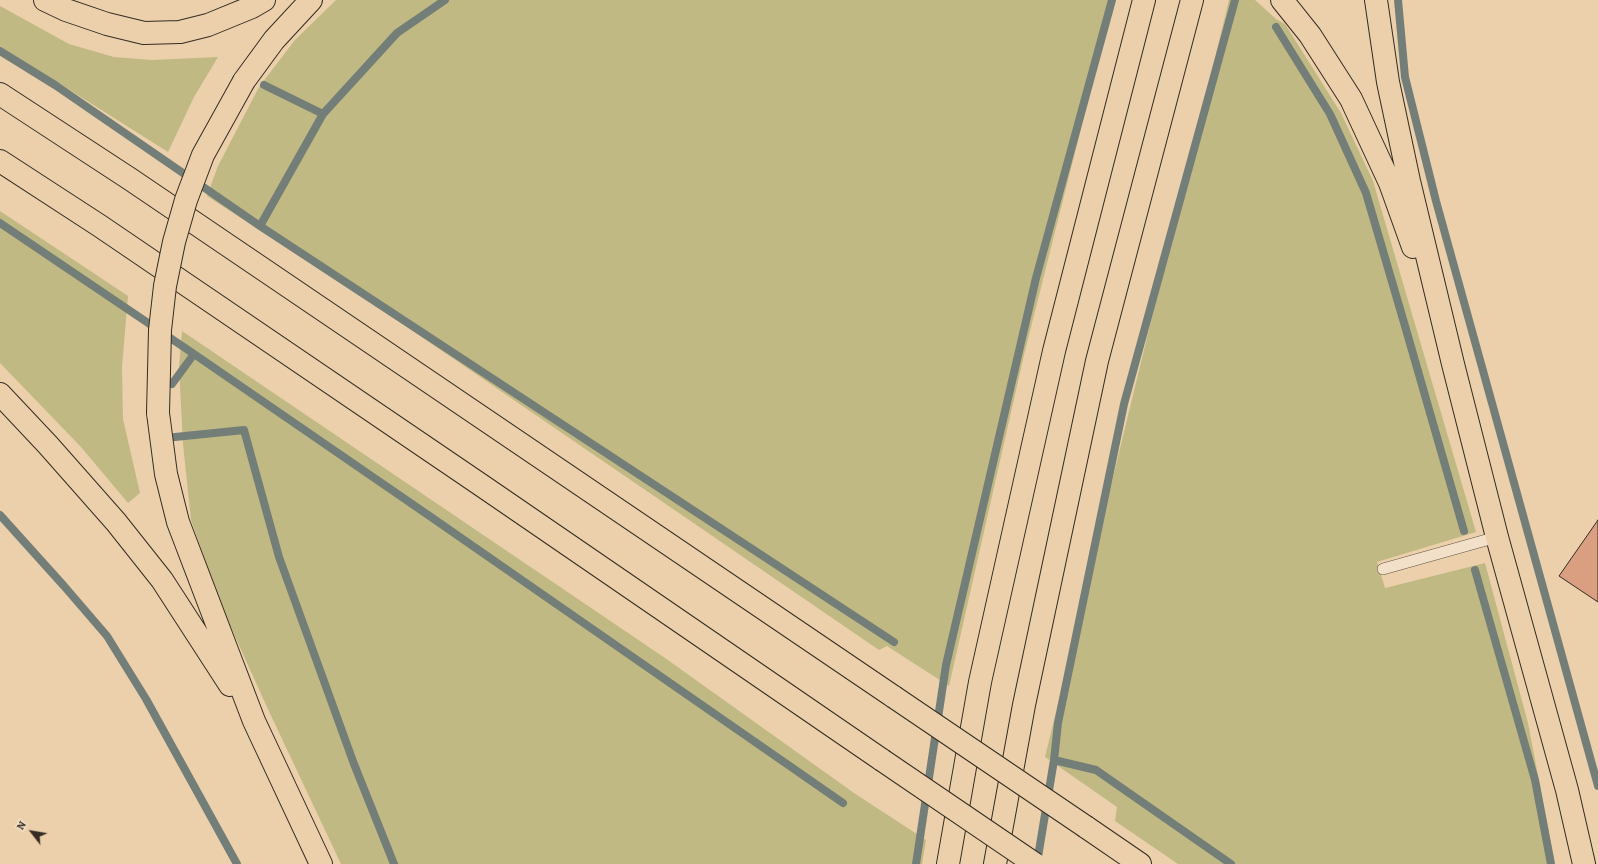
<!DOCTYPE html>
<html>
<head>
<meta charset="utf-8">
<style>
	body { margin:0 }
	#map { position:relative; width:1598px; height:864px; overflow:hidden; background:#ebd0ab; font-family:Alegreya,serif }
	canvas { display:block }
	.north { position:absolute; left:12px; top:812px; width:40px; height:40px; -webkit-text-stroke:3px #f2e0c8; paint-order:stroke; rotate:301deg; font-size:11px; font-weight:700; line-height:16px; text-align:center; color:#352c22 }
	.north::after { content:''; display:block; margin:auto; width:14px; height:18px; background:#352c22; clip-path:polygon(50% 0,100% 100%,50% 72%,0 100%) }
</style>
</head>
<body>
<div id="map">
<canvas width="1598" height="864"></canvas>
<div class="north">N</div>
</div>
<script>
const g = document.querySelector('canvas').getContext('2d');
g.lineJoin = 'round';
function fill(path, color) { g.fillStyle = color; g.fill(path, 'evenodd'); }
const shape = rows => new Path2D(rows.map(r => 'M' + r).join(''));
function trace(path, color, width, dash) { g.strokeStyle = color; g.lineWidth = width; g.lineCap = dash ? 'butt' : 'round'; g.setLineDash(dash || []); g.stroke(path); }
fill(shape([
	[336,0,1116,0,1090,93,1024,355,949,686,887,646,879,650,375,305,207,196,218,166,259,87,295,40],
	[1229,0,1255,0,1276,19,1285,24,1341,113,1373,181,1476,532,1377,562,1385,588,1485,563,1528,723,1555,864,1178,864,1115,821,1117,807,1045,757],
	[0,6,69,44,114,57,152,60,218,57,194,97,168,152,0,46],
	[0,211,128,296,122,367,123,419,140,493,128,503,81,447,0,363],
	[182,331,665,658,854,793,926,840,922,864,341,864,266,705,220,603,191,520,183,444,179,366]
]), '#c0b983');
trace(shape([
	[1398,0,1405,77,1436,201,1598,786],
	[1276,27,1330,114,1366,193,1405,326,1464,531],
	[0,51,55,85,260,226,894,642],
	[323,114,397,33,445,0],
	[0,223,194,354,431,517,843,803],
	[260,226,323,114,264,85],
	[172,384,194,354],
	[175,437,244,430,279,557,354,764,394,864],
	[0,515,64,586,107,636,146,699,237,864],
	[1475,570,1535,780,1551,864],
	[1054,760,1096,770,1231,864],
	[1037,863,1054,760,1058,723,1124,404,1235,0],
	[916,864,946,665,1036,278,1112,0]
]), '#727e77', 8);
const building = shape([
	[1598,520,1598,602,1559,576,1598,520]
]);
fill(building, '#d99f80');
trace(building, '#352c22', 1);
const lane = shape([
	[1383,569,1497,537]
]);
const highway = shape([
	[45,0,66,10,107,24,144,33,180,32,208,25,252,7,264,0],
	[1282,0,1310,35,1351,99,1390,183,1413,247],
	[1376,0,1388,82,1409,181,1453,364,1497,537,1567,790,1584,864],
	[244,81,274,40,311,0],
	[0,94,130,179,894,697],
	[0,161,100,226,481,485,882,760],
	[0,394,48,445,116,522,162,580,230,685],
	[158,413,166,474,178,522,254,721,321,864],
	[1086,827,1140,864],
	[948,864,980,682,1054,351,1144,0],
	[995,864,1024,705,1097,361,1192,0]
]);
trace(lane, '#625544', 12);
trace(highway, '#352c22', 24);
trace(lane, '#f2e0c8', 11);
trace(highway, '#ebd0ab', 22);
const highwayBridge = shape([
	[158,413,160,330,165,286,174,242,186,200,203,155,244,81],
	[894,697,1086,827],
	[882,760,1035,864]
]);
trace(highwayBridge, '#352c22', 24, []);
trace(highwayBridge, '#ebd0ab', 22);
</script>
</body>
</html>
